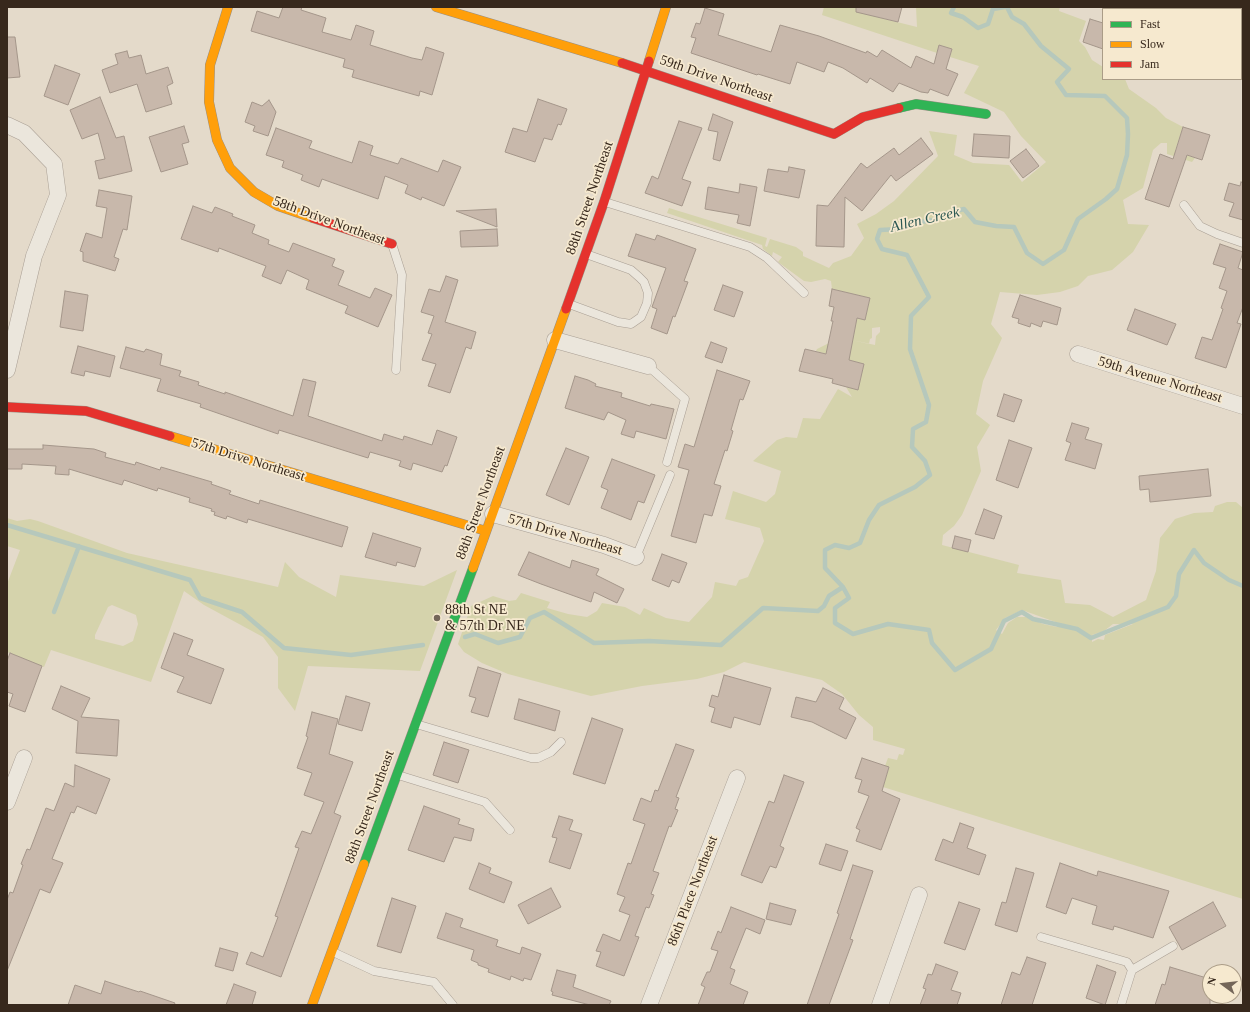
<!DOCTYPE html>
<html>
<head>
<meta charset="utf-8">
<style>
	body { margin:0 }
	#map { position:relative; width:1250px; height:1012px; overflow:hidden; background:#e4daca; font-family:Georgia,serif }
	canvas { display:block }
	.frame { position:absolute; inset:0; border:8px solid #37281c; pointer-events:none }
	.legend { position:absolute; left:1102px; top:8px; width:140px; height:72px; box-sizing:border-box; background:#f6e9cf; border:1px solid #aa9c87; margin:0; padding:5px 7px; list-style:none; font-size:12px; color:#37281c }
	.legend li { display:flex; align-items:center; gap:8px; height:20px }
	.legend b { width:20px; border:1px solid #aa9c87 }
	.north { position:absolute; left:1202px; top:964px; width:40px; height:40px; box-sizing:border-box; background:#f6e9cf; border:1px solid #aa9c87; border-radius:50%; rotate:285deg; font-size:11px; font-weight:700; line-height:16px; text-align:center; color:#37281c }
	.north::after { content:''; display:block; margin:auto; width:14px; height:18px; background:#746659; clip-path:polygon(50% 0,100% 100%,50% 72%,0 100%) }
</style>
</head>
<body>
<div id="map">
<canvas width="1250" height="1012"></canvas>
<div class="frame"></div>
<ul class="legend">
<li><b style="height:5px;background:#30b455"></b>Fast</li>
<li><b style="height:5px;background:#ff9f0a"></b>Slow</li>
<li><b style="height:5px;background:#e5322d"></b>Jam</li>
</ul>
<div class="north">N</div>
</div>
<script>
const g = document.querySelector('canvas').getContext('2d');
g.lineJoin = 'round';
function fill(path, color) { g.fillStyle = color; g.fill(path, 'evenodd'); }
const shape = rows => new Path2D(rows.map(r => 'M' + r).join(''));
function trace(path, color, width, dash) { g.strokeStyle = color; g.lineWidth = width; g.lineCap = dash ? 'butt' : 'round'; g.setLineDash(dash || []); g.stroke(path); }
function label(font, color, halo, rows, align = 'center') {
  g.font = font + ' Georgia,serif'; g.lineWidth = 3.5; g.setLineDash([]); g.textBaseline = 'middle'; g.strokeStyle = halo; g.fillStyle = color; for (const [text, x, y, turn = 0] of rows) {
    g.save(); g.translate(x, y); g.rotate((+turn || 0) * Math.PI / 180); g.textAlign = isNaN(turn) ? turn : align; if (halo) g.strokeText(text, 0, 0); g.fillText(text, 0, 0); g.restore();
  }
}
fill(shape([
	[824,7,877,7,877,17,917,27,916,7,1060,7,1059,11,1086,21,1079,41,1085,47,1092,60,1103,67,1103,79,1125,79,1129,89,1156,108,1166,118,1183,127,1175,151,1195,158,1192,162,1167,154,1167,143,1161,143,1153,150,1143,188,1123,200,1128,224,1149,225,1133,252,1112,270,1088,276,1078,286,1060,292,1037,295,1000,292,991,324,1002,338,983,381,976,414,990,425,977,447,981,471,962,515,954,526,943,535,942,545,1019,565,1017,573,1061,580,1065,603,1090,605,1113,617,1146,600,1156,571,1160,538,1175,519,1194,513,1213,512,1215,506,1227,502,1236,502,1243,508,1243,899,883,787,889,768,885,766,888,758,897,760,899,754,903,755,905,749,873,740,873,727,859,715,842,694,822,680,744,662,724,672,697,679,642,686,591,696,508,674,482,663,464,652,458,644,471,606,493,596,509,601,516,600,521,593,550,602,547,608,568,614,587,617,597,611,602,603,625,607,640,615,644,608,666,618,689,622,712,597,715,582,736,586,739,580,748,577,764,541,760,528,725,519,733,491,766,502,775,494,781,471,753,461,777,440,786,437,797,438,803,418,820,419,838,389,852,397,846,387,858,389,864,364,816,351,817,349,831,342,852,340,875,345,876,336,880,332,880,327,872,328,872,338,870,339,869,344,852,340,857,318,865,320,870,298,832,289,831,281,825,279,811,282,804,281,778,262,782,257,773,252,772,256,763,249,762,245,667,213,669,208,767,238,765,246,767,247,770,239,796,247,803,252,803,256,829,268,833,263,851,256,864,238,857,224,876,214,894,201,938,156,929,131,957,135,954,155,973,163,1009,165,1022,182,1046,162,1021,136,1004,112,964,93,979,66,950,57,952,49,939,45,937,53,822,15],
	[1022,610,1061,624,1057,627,1043,624,1026,617,1017,617,1008,623,1002,634,996,630,1005,618],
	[1113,624,1133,624,1105,635,1104,640,1098,639,1092,642,1092,635,1104,631],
	[7,518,17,521,30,519,38,521,127,553,278,587,285,562,299,577,336,597,340,575,424,586,457,570,420,671,308,666,295,711,278,688,278,657,263,637,204,605,184,591,151,682,51,650,44,667,7,652,7,584,20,550,7,546],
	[112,605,136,615,138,624,133,641,123,646,95,639,95,635,108,607]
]), '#d5d3ac');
trace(shape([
	[954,7,951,13,963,17,978,28,988,24,993,9,1005,7],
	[1007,7,1012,17,1024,24,1041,46,1069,69,1057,82,1066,95,1105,96,1127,118,1128,134,1127,155,1117,189,1106,199,1078,219,1064,250,1043,264,1027,253,1014,227,996,226,975,222,964,209,943,214,933,220,908,224,900,229,880,230,877,239,882,249,907,255,929,297,911,316,910,349,929,405,926,422,913,429,912,447,925,461,930,475,915,487,879,505,869,520,860,543,849,548,835,545,825,550,825,568,843,587,849,598,835,608,835,623,853,634,888,624,929,630,932,643,955,670,991,649,1004,621,1022,612,1033,619,1077,629,1091,638,1168,607,1176,596,1179,574,1194,550,1204,563,1229,580,1243,586],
	[7,525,190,580,200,598,242,612,284,648,351,655,423,645],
	[54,612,79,546],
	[465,637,475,634,498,643,520,637,530,618,544,612,594,643,649,641,721,645,763,608,818,611,824,606,829,596,843,587]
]), '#b6c8bc', 4.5);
const building = shape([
	[283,7,302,7,301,10,326,18,322,32,351,40,356,25,374,31,370,45,412,58,422,60,426,47,444,53,432,95,420,91,419,96,352,77,354,70,343,67,345,59,251,31,257,11,279,18,283,7],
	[856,7,902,7,898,22,856,12,856,7],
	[705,8,724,14,718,35,771,52,780,25,819,36,866,53,867,51,877,57,882,50,911,68,916,56,934,64,939,45,952,49,946,69,958,74,948,96,930,89,928,93,921,92,899,83,893,92,870,78,867,83,843,68,828,62,824,72,797,62,790,84,758,74,757,75,691,53,696,38,691,37,696,23,700,24,705,8],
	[1090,19,1103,23,1103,49,1083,42,1090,19],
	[7,37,15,37,20,77,7,78,7,37],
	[127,51,129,58,141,55,146,74,168,67,173,83,167,86,172,104,146,112,137,84,110,93,102,70,118,64,115,54,127,51],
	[55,65,80,74,68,105,44,96,55,65],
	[100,97,116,138,124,136,132,171,99,179,95,161,105,159,98,133,82,139,70,110,100,97],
	[538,99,567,109,561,125,558,124,552,140,544,138,535,162,505,152,513,128,527,132,538,99],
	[269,100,276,112,268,136,253,131,255,126,245,122,252,102,262,106,269,100],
	[713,114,733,122,720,161,713,159,718,132,708,130,713,114],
	[679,121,702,128,682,179,691,182,682,206,645,193,652,176,658,179,679,121],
	[184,126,189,142,182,144,188,164,161,172,149,137,184,126],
	[1183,127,1210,135,1202,160,1187,155,1169,207,1145,199,1160,154,1173,159,1183,127],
	[276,128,312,141,309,148,352,163,359,141,373,146,370,155,398,164,401,158,438,172,443,160,461,167,444,206,422,197,421,200,405,193,408,185,385,176,378,199,322,179,319,187,301,180,303,175,282,167,284,161,266,155,276,128],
	[974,134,1010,136,1009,158,972,156,974,134],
	[921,138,933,154,896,181,891,175,862,211,845,197,844,247,816,246,817,205,828,206,861,163,867,168,894,148,899,155,921,138],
	[1026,149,1039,166,1023,178,1010,161,1026,149],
	[789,167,805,170,799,198,764,191,768,169,788,172,789,167],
	[1241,182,1243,183,1243,220,1229,216,1234,203,1224,200,1229,183,1240,186,1241,182],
	[740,184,757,187,750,226,737,223,739,215,705,209,708,187,739,193,740,184],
	[99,190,132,196,127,230,123,229,114,257,119,259,115,271,83,261,83,252,80,251,86,233,102,238,107,208,96,206,99,190],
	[193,206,212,213,215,207,233,214,232,216,255,225,252,233,269,240,268,244,289,252,293,243,335,259,332,266,344,271,338,285,370,298,375,288,392,295,378,327,345,313,348,306,306,289,309,280,287,270,281,284,262,276,266,266,219,248,218,252,181,239,193,206],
	[496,209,497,227,456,211,496,209],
	[497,229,498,246,461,247,460,231,497,229],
	[636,234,655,240,657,235,696,249,684,281,688,282,675,317,673,316,667,334,651,328,657,309,652,307,666,268,628,256,636,234],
	[1220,244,1243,252,1238,268,1243,270,1243,307,1237,323,1241,324,1226,368,1195,358,1202,337,1212,340,1223,309,1221,308,1227,291,1219,288,1226,268,1213,264,1220,244],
	[446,276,458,280,445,322,476,332,471,349,466,347,450,393,428,386,436,364,422,360,432,334,428,333,434,316,421,312,429,289,440,292,446,276],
	[723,285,743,292,734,317,714,310,723,285],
	[832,289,870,298,865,320,857,318,849,360,864,364,858,390,832,383,833,379,799,371,805,349,826,354,833,321,831,321,834,307,829,306,832,289],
	[65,291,88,295,83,331,60,327,65,291],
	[1020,295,1061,308,1057,325,1043,321,1041,327,1031,323,1030,327,1018,323,1019,319,1012,317,1020,295],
	[1135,309,1176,324,1167,345,1127,330,1135,309],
	[711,342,727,348,722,363,705,357,711,342],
	[78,346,115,356,110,377,85,371,84,376,71,373,78,346],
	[126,347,144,352,146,349,162,354,160,365,181,371,179,376,199,382,198,385,225,394,225,392,293,416,303,379,316,382,308,416,382,441,384,434,403,440,404,436,432,445,437,430,457,437,447,466,445,465,442,472,413,463,411,470,399,466,401,461,370,452,368,458,279,430,278,434,200,407,201,404,157,391,161,379,120,368,126,347],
	[717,370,750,381,743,400,740,399,731,430,733,431,727,451,725,450,714,484,721,486,712,516,704,514,696,543,671,536,689,470,678,467,685,444,694,447,717,370],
	[575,376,588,380,596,384,595,386,622,393,621,397,650,406,651,404,674,409,666,439,636,431,634,438,621,434,626,420,608,412,604,420,565,408,575,376],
	[1004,394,1022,400,1014,422,997,416,1004,394],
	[1072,423,1089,428,1085,439,1102,444,1095,469,1065,460,1071,443,1066,441,1072,423],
	[1009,440,1032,448,1018,488,996,480,1009,440],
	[43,445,94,449,106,453,105,457,135,465,136,462,160,470,161,467,212,482,211,484,231,491,229,494,259,504,260,500,348,527,342,547,248,519,247,523,227,516,226,519,214,515,215,512,211,511,212,509,189,502,190,498,158,488,157,491,124,480,122,485,69,469,69,475,55,474,56,466,22,464,22,469,7,469,7,449,43,449,43,445],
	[566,448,589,457,569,505,546,495,566,448],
	[612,459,655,475,644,503,638,501,631,520,601,508,608,490,601,487,612,459],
	[1208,469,1211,496,1150,502,1149,489,1140,490,1139,476,1208,469],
	[984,509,1002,516,994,539,975,534,984,509],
	[373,533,421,548,415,567,397,562,396,566,365,557,373,533],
	[955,536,971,540,968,552,952,548,955,536],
	[529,552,570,568,572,560,599,569,596,575,624,589,617,603,594,592,591,602,541,584,518,575,529,552],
	[662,554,687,563,679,583,672,580,669,587,652,580,662,554],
	[174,633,193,640,187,655,224,669,211,704,177,692,184,677,161,668,174,633],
	[10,653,42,666,25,712,9,706,13,694,7,692,7,661,10,653],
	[478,667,501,674,488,717,471,712,476,698,469,696,478,667],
	[724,675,771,688,760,725,734,717,731,728,711,722,715,708,709,706,712,695,718,697,724,675],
	[61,686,90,698,81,717,119,720,117,756,76,753,78,721,52,709,61,686],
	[823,688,844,698,839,709,856,718,846,739,812,722,791,717,796,697,816,702,823,688],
	[346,696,370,703,362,731,338,724,346,696],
	[519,699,560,711,555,731,514,719,519,699],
	[312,712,338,719,329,754,353,762,334,813,341,816,281,977,246,964,251,952,263,957,278,917,275,916,299,848,295,847,302,831,311,834,324,802,304,795,312,773,297,768,308,737,306,736,312,712],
	[592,718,623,729,605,784,573,774,592,718],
	[444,742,469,750,458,783,433,775,444,742],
	[676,744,694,750,676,797,679,798,675,809,678,810,671,827,669,826,653,871,659,873,651,894,654,895,649,908,646,907,635,936,639,937,624,976,596,966,601,952,596,951,603,934,620,941,630,915,619,911,625,897,617,894,628,863,631,864,645,824,633,820,641,798,651,802,655,790,658,791,676,744],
	[862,758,889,767,882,791,900,799,881,850,856,841,860,830,856,828,869,796,858,792,862,780,855,778,862,758],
	[75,765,110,779,96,814,77,806,74,813,71,812,52,859,63,863,50,893,40,889,7,971,7,900,10,892,13,893,23,865,21,864,27,849,30,850,46,808,54,811,65,783,74,787,75,765],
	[784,775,804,782,780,846,784,848,776,868,770,866,762,883,741,875,769,801,774,803,784,775],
	[424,806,460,819,458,824,474,829,471,841,454,837,444,862,408,850,424,806],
	[559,816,573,820,569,830,582,834,570,869,549,862,557,838,552,837,559,816],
	[960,823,974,828,967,848,986,855,979,875,935,860,943,839,953,843,960,823],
	[826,844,848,851,841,871,819,864,826,844],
	[479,863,491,868,489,873,512,882,504,903,469,889,479,863],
	[1060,863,1097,876,1098,871,1169,891,1153,938,1114,926,1113,930,1092,924,1097,906,1072,898,1066,914,1046,907,1060,863],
	[853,865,873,871,850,939,853,940,829,1005,807,1005,839,914,837,913,853,865],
	[1016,868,1034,873,1017,932,995,925,1002,902,1006,903,1016,868],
	[551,888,561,907,528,924,518,905,551,888],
	[392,898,416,906,401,953,377,946,392,898],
	[959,902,980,909,965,950,944,943,959,902],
	[1213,902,1226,926,1182,950,1169,927,1213,902],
	[770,903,796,910,791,925,766,919,770,903],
	[731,907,765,920,760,934,746,928,730,968,735,970,730,984,748,992,743,1005,698,1005,705,987,701,985,707,972,710,972,718,951,711,949,718,931,721,933,731,907],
	[446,913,463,919,460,927,498,940,496,946,520,954,522,947,541,954,531,980,524,978,523,981,511,976,510,980,488,972,489,969,478,965,478,963,471,960,474,950,437,938,446,913],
	[220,948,238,953,233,971,215,966,220,948],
	[1027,957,1046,963,1032,1005,1001,1005,1012,972,1020,975,1027,957],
	[936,964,958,972,951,990,961,993,957,1005,920,1005,926,989,923,988,928,974,932,975,936,964],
	[1097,965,1116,972,1105,1005,1086,998,1097,965],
	[1170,967,1210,979,1210,1005,1155,1005,1162,984,1165,985,1170,967],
	[557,970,576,975,573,987,611,1001,609,1005,590,1005,552,995,553,992,551,991,557,970],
	[105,981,139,992,140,991,175,1003,174,1005,68,1005,75,985,101,994,105,981],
	[234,984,256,992,252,1005,226,1005,234,984]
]);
fill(building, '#c8b8ab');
trace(building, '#a4968a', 1);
const lane = shape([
	[605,202,750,247,767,258,804,293],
	[1184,205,1200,226,1217,234,1243,243],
	[392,244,402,275,396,370],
	[569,304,618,322,631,324,641,317,647,303,648,293,644,282,639,277,631,270,586,254],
	[648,366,685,399,667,462],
	[636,557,670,475],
	[416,724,531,758,538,758,551,752,561,742],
	[398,775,485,802,510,830],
	[1041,937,1127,962,1132,970],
	[333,952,374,971,434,982,453,1005],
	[1121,1005,1132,970,1173,946]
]);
const street = shape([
	[1195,7,1201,9],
	[1241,22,1243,23],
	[7,125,24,133,54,164,58,195,34,256,7,370],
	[555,340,648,366],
	[1078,354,1243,406],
	[493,514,604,545,636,557],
	[7,802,24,758],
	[649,1005,737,778],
	[880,1005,919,895]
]);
const fast = shape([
	[899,108,916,104,986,114],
	[364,864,473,568]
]);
const slow = shape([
	[228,7,210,65,209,102,217,140,230,168,254,192,278,206,313,218],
	[436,7,622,63],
	[649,61,666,7],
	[170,436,486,531],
	[473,568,566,309],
	[312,1005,364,864]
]);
const jam = shape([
	[622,63,834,134,863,117,899,108],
	[313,218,392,244],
	[566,309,604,202,649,61],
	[7,407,86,411,170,436]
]);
trace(lane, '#a99f94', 9);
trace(street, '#a99f94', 17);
trace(fast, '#988f84', 10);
trace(slow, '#988f84', 10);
trace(jam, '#988f84', 10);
trace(lane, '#ebe6dc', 8);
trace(street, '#ebe6dc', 16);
trace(fast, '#30b455', 9);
trace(slow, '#ff9f0a', 9);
trace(jam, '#e5322d', 9);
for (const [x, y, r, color] of [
	[437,618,4,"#746659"]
]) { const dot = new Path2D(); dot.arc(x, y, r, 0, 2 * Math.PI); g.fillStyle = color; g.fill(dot); trace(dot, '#f6e9cf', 1.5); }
label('14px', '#37281c', '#f6e9cf', [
	["59th Drive Northeast",716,79,19],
	["88th Street Northeast",590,198,-71],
	["58th Drive Northeast",329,221,20],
	["59th Avenue Northeast",1160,380,17],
	["57th Drive Northeast",248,460,17],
	["88th Street Northeast",481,503,-70],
	["57th Drive Northeast",565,535,16],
	["88th Street Northeast",370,807,-70],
	["86th Place Northeast",693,891,-69]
]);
label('14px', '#37281c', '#f6e9cf', [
	["88th St NE",445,610],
	["& 57th Dr NE",445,626]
], 'left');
label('italic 15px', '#2b5752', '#f6e9cf', [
	["Allen Creek",925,220,-13]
]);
</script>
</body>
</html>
